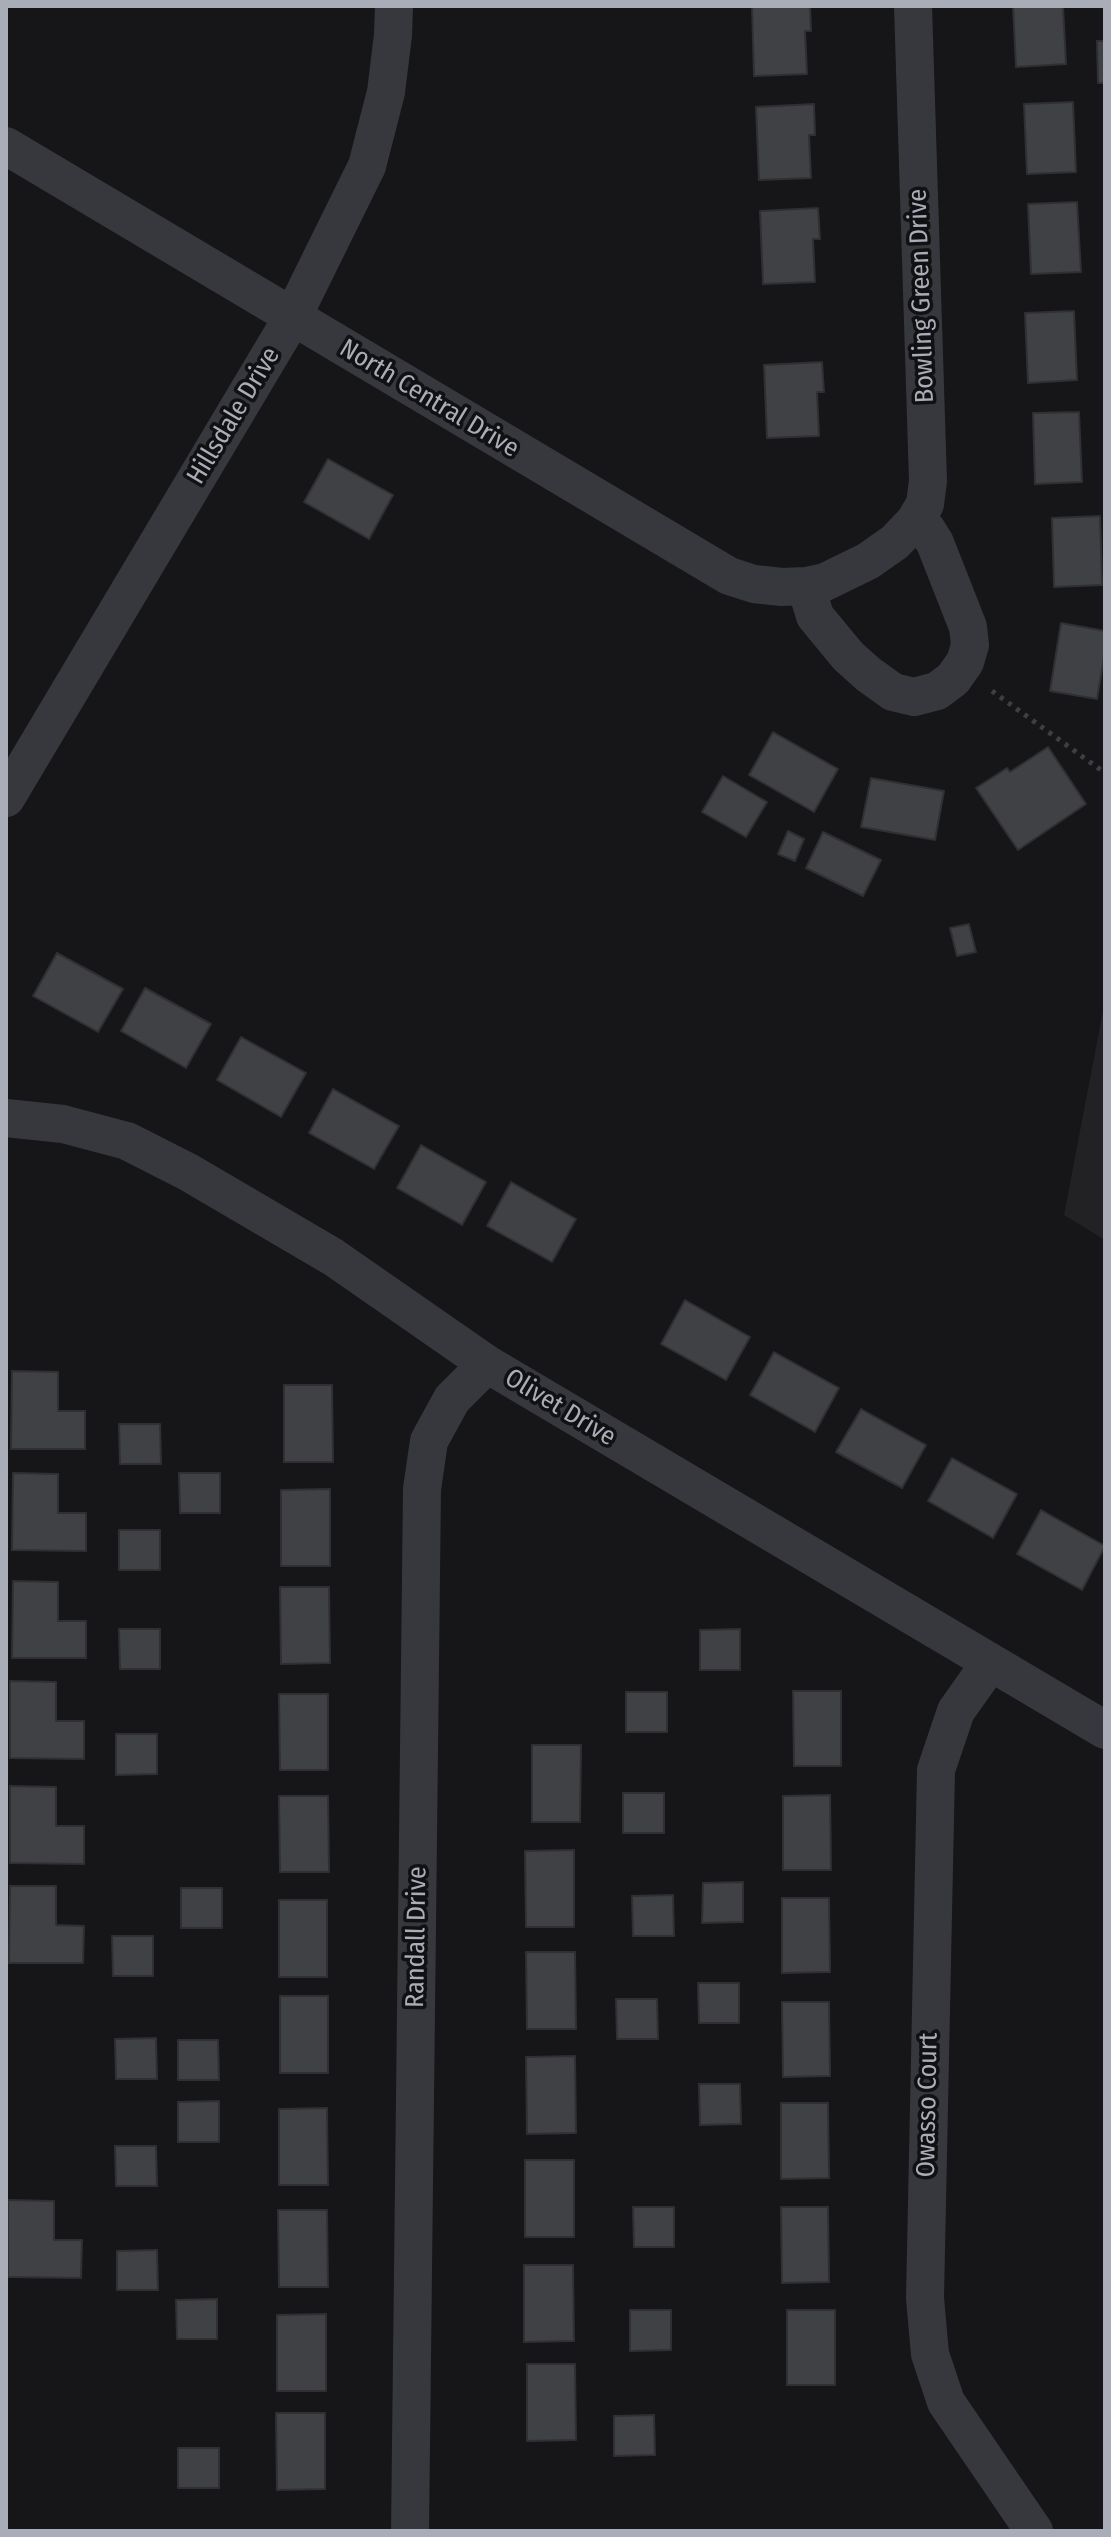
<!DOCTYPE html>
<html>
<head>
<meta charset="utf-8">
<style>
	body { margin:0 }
	#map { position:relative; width:1111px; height:2537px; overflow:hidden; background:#161618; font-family:"Fira Sans Condensed",sans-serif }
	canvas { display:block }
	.frame { position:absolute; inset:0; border:8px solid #a8adb8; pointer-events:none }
</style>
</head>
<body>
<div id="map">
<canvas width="1111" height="2537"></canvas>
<div class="frame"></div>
</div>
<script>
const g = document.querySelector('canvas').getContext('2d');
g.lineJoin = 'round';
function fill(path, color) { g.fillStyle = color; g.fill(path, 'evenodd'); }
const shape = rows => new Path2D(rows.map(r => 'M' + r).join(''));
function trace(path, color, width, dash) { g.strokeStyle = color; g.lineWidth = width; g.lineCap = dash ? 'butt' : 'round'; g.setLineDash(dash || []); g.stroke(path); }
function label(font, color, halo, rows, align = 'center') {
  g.font = font + ' "Fira Sans Condensed",sans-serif'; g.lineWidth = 7; g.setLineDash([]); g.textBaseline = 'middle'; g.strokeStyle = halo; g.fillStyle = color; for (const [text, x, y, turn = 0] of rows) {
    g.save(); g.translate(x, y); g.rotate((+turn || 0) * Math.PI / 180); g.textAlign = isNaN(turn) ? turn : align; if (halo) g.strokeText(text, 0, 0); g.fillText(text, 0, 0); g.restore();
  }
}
fill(shape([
	[1105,1000,1105,1240,1064,1215]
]), '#222225');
const building = shape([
	[752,6,810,6,811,31,805,31,807,74,754,76,752,6],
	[1013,6,1063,6,1066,64,1016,67,1013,6],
	[1097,41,1105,41,1105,83,1098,83,1097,41],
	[1073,102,1076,172,1027,174,1024,104,1073,102],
	[814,104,815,135,809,135,811,178,759,180,756,107,814,104],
	[1077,202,1081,272,1031,274,1028,204,1077,202],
	[818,208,820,239,813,239,815,282,763,284,760,211,818,208],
	[1074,311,1077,380,1028,383,1025,313,1074,311],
	[822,362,824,392,817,392,819,436,767,438,764,365,822,362],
	[1079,412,1082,482,1035,484,1033,413,1079,412],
	[328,459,393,495,369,539,304,502,328,459],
	[1100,516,1102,585,1054,587,1052,518,1100,516],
	[1061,623,1105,631,1105,651,1097,699,1050,691,1061,623],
	[773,732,838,769,814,812,749,775,773,732],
	[1048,747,1086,804,1018,850,976,788,1007,768,1010,772,1048,747],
	[723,776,767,802,746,837,702,812,723,776],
	[871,778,944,791,935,840,861,827,871,778],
	[788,831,804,839,795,861,778,854,788,831],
	[823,832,881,860,863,896,806,868,823,832],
	[969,924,976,952,957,956,950,928,969,924],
	[57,953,123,989,98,1032,33,996,57,953],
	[145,988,211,1024,186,1068,121,1031,145,988],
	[241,1037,306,1073,281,1117,217,1080,241,1037],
	[333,1089,399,1126,374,1169,309,1133,333,1089],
	[421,1145,486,1182,462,1225,397,1188,421,1145],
	[511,1182,576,1219,552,1262,487,1226,511,1182],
	[685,1300,750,1337,726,1380,661,1344,685,1300],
	[774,1352,839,1388,815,1432,750,1395,774,1352],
	[12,1371,58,1372,58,1411,85,1411,85,1449,11,1449,12,1371],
	[284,1385,332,1385,333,1462,284,1462,284,1385],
	[861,1409,926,1445,902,1488,836,1452,861,1409],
	[119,1424,160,1424,161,1464,120,1464,119,1424],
	[952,1458,1017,1494,993,1538,928,1501,952,1458],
	[13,1473,58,1474,58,1513,86,1513,86,1551,12,1550,13,1473],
	[179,1473,220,1473,220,1513,180,1513,179,1473],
	[330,1489,330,1566,281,1566,281,1490,330,1489],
	[1041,1510,1105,1546,1082,1590,1017,1554,1041,1510],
	[119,1530,160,1530,160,1570,119,1570,119,1530],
	[13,1581,58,1582,58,1621,86,1621,86,1658,12,1658,13,1581],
	[280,1587,329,1587,330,1663,281,1664,280,1587],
	[119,1629,160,1629,160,1669,120,1669,119,1629],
	[740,1629,740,1670,700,1670,700,1630,740,1629],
	[10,1681,56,1682,56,1721,84,1721,84,1759,10,1758,10,1681],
	[793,1691,841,1691,841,1766,794,1766,793,1691],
	[626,1692,667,1692,667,1732,626,1732,626,1692],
	[279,1694,328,1694,328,1770,280,1770,279,1694],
	[116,1734,157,1734,157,1774,116,1775,116,1734],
	[532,1745,581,1745,580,1822,532,1822,532,1745],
	[10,1786,56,1787,56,1826,84,1826,84,1864,10,1863,10,1786],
	[623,1793,664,1793,664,1833,623,1833,623,1793],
	[830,1795,831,1870,783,1870,783,1796,830,1795],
	[279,1796,328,1796,329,1872,280,1872,279,1796],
	[574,1850,574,1927,526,1927,525,1851,574,1850],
	[743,1882,743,1922,702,1923,703,1883,743,1882],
	[10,1886,56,1886,56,1925,84,1926,83,1963,9,1963,10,1886],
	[181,1888,222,1888,222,1928,181,1928,181,1888],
	[673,1895,674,1936,633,1936,632,1896,673,1895],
	[782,1898,829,1898,830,1972,782,1973,782,1898],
	[279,1900,327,1900,327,1977,279,1977,279,1900],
	[112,1936,153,1936,153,1976,113,1976,112,1936],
	[526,1952,575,1952,576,2029,527,2029,526,1952],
	[698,1983,739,1983,739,2023,699,2023,698,1983],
	[280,1996,328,1996,328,2073,280,2073,280,1996],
	[616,1999,657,1999,658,2039,617,2039,616,1999],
	[782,2002,829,2002,830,2076,783,2077,782,2002],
	[156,2038,157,2079,116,2079,115,2039,156,2038],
	[178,2040,218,2040,219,2080,178,2080,178,2040],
	[575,2056,576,2133,527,2134,526,2057,575,2056],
	[699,2084,740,2084,741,2124,700,2125,699,2084],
	[219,2101,219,2142,178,2142,178,2102,219,2101],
	[781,2103,828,2103,829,2178,781,2179,781,2103],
	[327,2108,328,2185,279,2185,279,2109,327,2108],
	[115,2146,156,2146,157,2186,116,2186,115,2146],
	[525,2160,574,2160,574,2237,525,2237,525,2160],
	[8,2200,54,2201,54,2240,82,2240,81,2278,8,2277,8,2200],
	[633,2207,674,2207,674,2247,634,2247,633,2207],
	[781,2207,828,2207,829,2282,782,2283,781,2207],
	[278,2210,327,2210,328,2287,279,2287,278,2210],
	[157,2250,158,2290,117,2290,117,2251,157,2250],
	[524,2265,573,2265,574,2341,524,2342,524,2265],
	[217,2299,217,2339,177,2339,176,2300,217,2299],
	[630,2310,671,2310,671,2350,630,2351,630,2310],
	[787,2310,835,2310,835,2385,787,2385,787,2310],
	[326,2314,326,2391,277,2391,277,2315,326,2314],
	[527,2364,575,2364,576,2440,527,2441,527,2364],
	[276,2413,325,2413,325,2489,277,2490,276,2413],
	[654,2415,655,2455,614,2456,614,2416,654,2415],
	[178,2448,219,2448,219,2488,178,2488,178,2448]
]);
fill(building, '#404145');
trace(building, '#303034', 2);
trace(shape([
	[992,691,1105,773]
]), '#3d3f44', 5, [4, 6]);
trace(shape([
	[6,146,729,576,754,584,782,587,806,586,825,582,868,561,895,542,915,521,925,504,928,481,913,6],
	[806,586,815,616,848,656,868,674,893,692,914,697,937,691,953,679,965,662,970,645,968,627,935,543,927,530,915,521],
	[6,798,292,318,367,166,386,92,393,35,394,6],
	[6,1118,63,1124,127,1141,188,1172,333,1257,487,1364,1105,1730],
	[990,1663,956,1711,936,1770,925,2298,930,2354,946,2402,1034,2531],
	[410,2531,422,1489,429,1441,452,1399,487,1364]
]), '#37383d', 38);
label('26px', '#a8adb8', '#111113', [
	["Bowling Green Drive",922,296,-92],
	["North Central Drive",429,399,31],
	["Hillsdale Drive",234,416,-59],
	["Olivet Drive",560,1408,31],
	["Randall Drive",417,1937,-89],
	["Owasso Court",928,2105,-89]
]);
</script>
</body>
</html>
